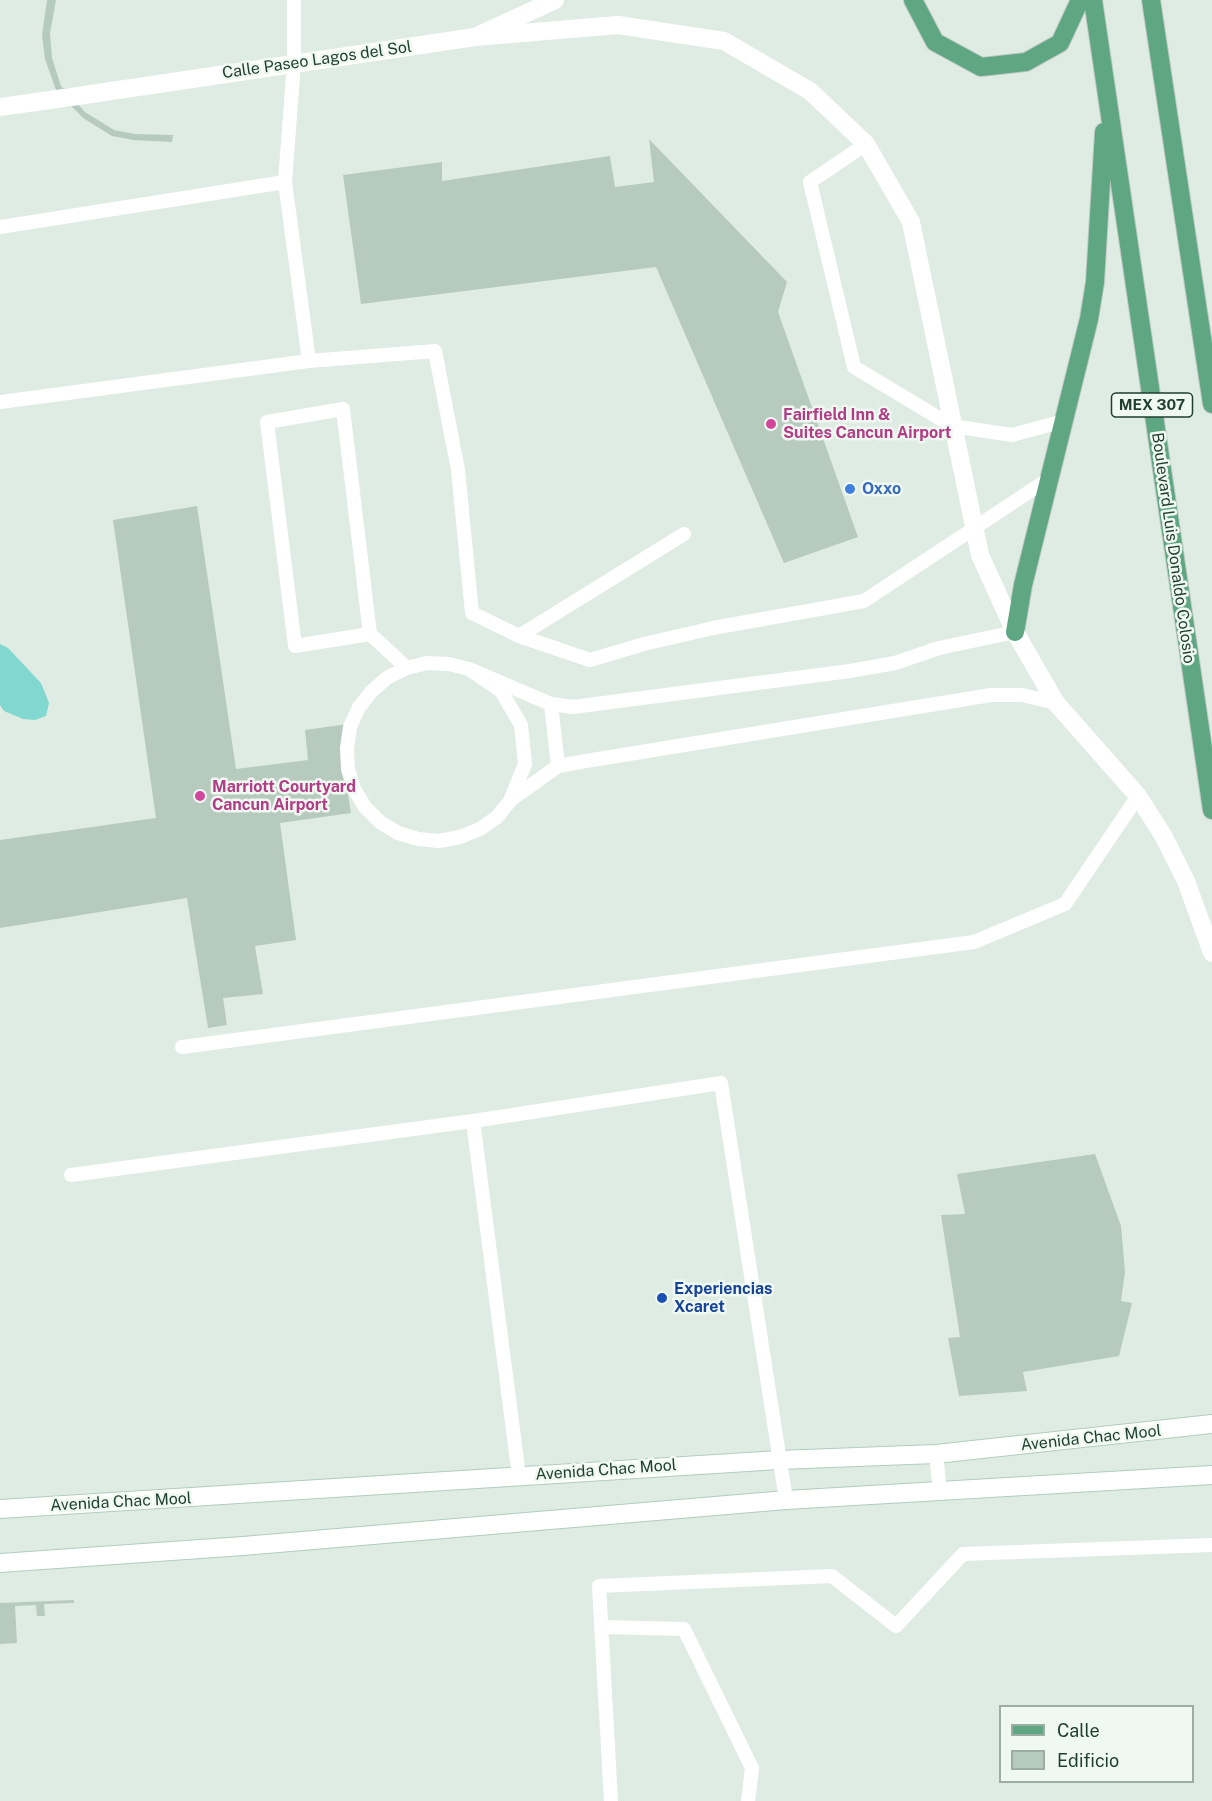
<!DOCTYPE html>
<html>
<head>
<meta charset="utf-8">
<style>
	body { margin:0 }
	#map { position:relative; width:1212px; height:1801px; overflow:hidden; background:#dfece3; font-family:"Public Sans",sans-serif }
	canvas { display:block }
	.legend { position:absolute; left:999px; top:1705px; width:195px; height:78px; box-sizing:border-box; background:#f0f8f2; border:2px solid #9caea4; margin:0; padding:8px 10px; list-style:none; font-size:18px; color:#1e3e2e }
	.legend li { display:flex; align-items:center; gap:12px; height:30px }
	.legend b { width:30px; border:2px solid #9caea4 }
</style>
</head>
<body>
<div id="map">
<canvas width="1212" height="1801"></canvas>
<ul class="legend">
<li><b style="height:8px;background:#5ea782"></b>Calle</li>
<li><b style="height:16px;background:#b7cabe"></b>Edificio</li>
</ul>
</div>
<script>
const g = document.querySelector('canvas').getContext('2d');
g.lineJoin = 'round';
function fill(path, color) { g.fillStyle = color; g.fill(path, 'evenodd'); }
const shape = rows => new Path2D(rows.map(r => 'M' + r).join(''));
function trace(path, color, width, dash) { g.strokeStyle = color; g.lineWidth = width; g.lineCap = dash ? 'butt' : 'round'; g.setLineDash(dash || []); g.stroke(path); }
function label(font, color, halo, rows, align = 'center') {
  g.font = font + ' "Public Sans",sans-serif'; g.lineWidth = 5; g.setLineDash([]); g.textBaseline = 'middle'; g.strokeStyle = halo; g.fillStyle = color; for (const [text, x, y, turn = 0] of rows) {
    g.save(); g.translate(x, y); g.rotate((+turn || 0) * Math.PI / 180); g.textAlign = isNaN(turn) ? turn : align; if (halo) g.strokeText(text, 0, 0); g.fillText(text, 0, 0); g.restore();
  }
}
fill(shape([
	[0,644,8,648,41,683,49,703,46,716,35,720,23,719,4,711,0,705]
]), '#80d8d0');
fill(shape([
	[47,0,56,0,50,33,52,58,61,86,85,112,114,130,135,134,173,135,172,142,133,140,112,136,83,118,56,90,45,59,42,35],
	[649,139,787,282,778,312,858,537,784,563,656,267,361,304,343,175,442,162,442,181,610,156,615,187,654,182],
	[197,506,236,769,308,760,305,730,348,724,342,756,351,813,280,823,296,940,255,946,263,994,223,998,227,1025,208,1028,187,898,0,928,0,840,156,818,113,520],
	[1095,1154,1121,1226,1125,1272,1121,1301,1132,1303,1119,1356,1023,1372,1027,1391,959,1396,948,1338,960,1337,941,1215,965,1214,957,1174],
	[74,1600,74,1603,44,1604,45,1616,37,1616,36,1605,15,1606,17,1643,0,1644,0,1603]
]), '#b7cabe');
const secondary = shape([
	[0,1509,779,1460,936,1454,1212,1424],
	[0,1563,243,1546,786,1500,1212,1475]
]);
const primary = shape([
	[913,0,935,42,981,67,1026,62,1060,43,1080,0],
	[1093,0,1212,810],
	[1151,0,1212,404],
	[1015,632,1023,585,1089,319,1095,282,1104,132]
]);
trace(secondary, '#b1cdbc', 20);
trace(primary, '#c0c9c4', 20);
trace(shape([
	[294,0,294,63,285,182,309,361,435,351,458,470,472,613,519,636,590,660,644,644,713,628,864,601,1050,478],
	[866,144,810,182,854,367,952,426,1012,435,1064,421],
	[0,227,285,182],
	[0,402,309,361],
	[370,634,295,646,267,422,343,409,370,634,407,668],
	[519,636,684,534],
	[469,669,501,691,521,725,525,764,510,801,497,817,480,829,460,837,439,841,418,839,398,833,380,822,365,807,354,789,348,769,347,748,350,727,359,707,372,691,388,677,407,668,427,663,449,664,469,669,551,704,573,707,850,671,895,663,939,648,1015,632],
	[551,704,558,766],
	[512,799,558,766,586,761,991,695,1022,695,1056,703],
	[182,1047,974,942,1065,904,1138,796],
	[71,1175,473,1121],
	[936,1454,940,1491],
	[519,1476,473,1121,721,1083,786,1500],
	[603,1627,684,1629,752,1768,748,1801],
	[611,1801,599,1586,832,1576,896,1626,963,1554,1212,1545]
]), '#fff', 14);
trace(shape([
	[475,37,618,25,724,41,810,91,866,144,911,222,980,555,1015,632,1056,703,1138,796,1164,837,1186,881,1212,953],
	[71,97,475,37,555,0],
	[0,107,64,98]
]), '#fff', 18);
trace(secondary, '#fff', 18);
trace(primary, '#5ea782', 18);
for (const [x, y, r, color] of [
	[771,424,6,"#d1479c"],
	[850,489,6,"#3f7fe0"],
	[200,796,6,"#d1479c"],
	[662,1298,6,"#1a4fb4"]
]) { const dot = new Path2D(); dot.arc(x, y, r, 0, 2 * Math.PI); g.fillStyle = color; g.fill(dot); trace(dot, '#f0f8f2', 2); }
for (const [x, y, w] of [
	[1152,405,81]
]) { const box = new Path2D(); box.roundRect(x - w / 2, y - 12, w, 24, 4.5); g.fillStyle = '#f0f8f2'; g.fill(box); trace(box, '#1e3e2e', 1.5); }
label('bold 15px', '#1e3e2e', null, [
	["MEX 307",1152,405]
]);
label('16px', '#1e3e2e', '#f0f8f2', [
	["Calle Paseo Lagos del Sol",317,60,-8],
	["Boulevard Luis Donaldo Colosio",1173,548,82],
	["Avenida Chac Mool",1091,1438,-6],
	["Avenida Chac Mool",606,1470,-4],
	["Avenida Chac Mool",121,1502,-3]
]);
label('bold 16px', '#b23c85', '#f0f8f2', [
	["Fairfield Inn &",783,415],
	["Suites Cancun Airport",783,433],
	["Marriott Courtyard",212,787],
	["Cancun Airport",212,805]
], 'left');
label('bold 16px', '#366cbe', '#f0f8f2', [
	["Oxxo",862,489]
], 'left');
label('bold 16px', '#164399', '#f0f8f2', [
	["Experiencias",674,1289],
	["Xcaret",674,1307]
], 'left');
</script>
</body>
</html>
